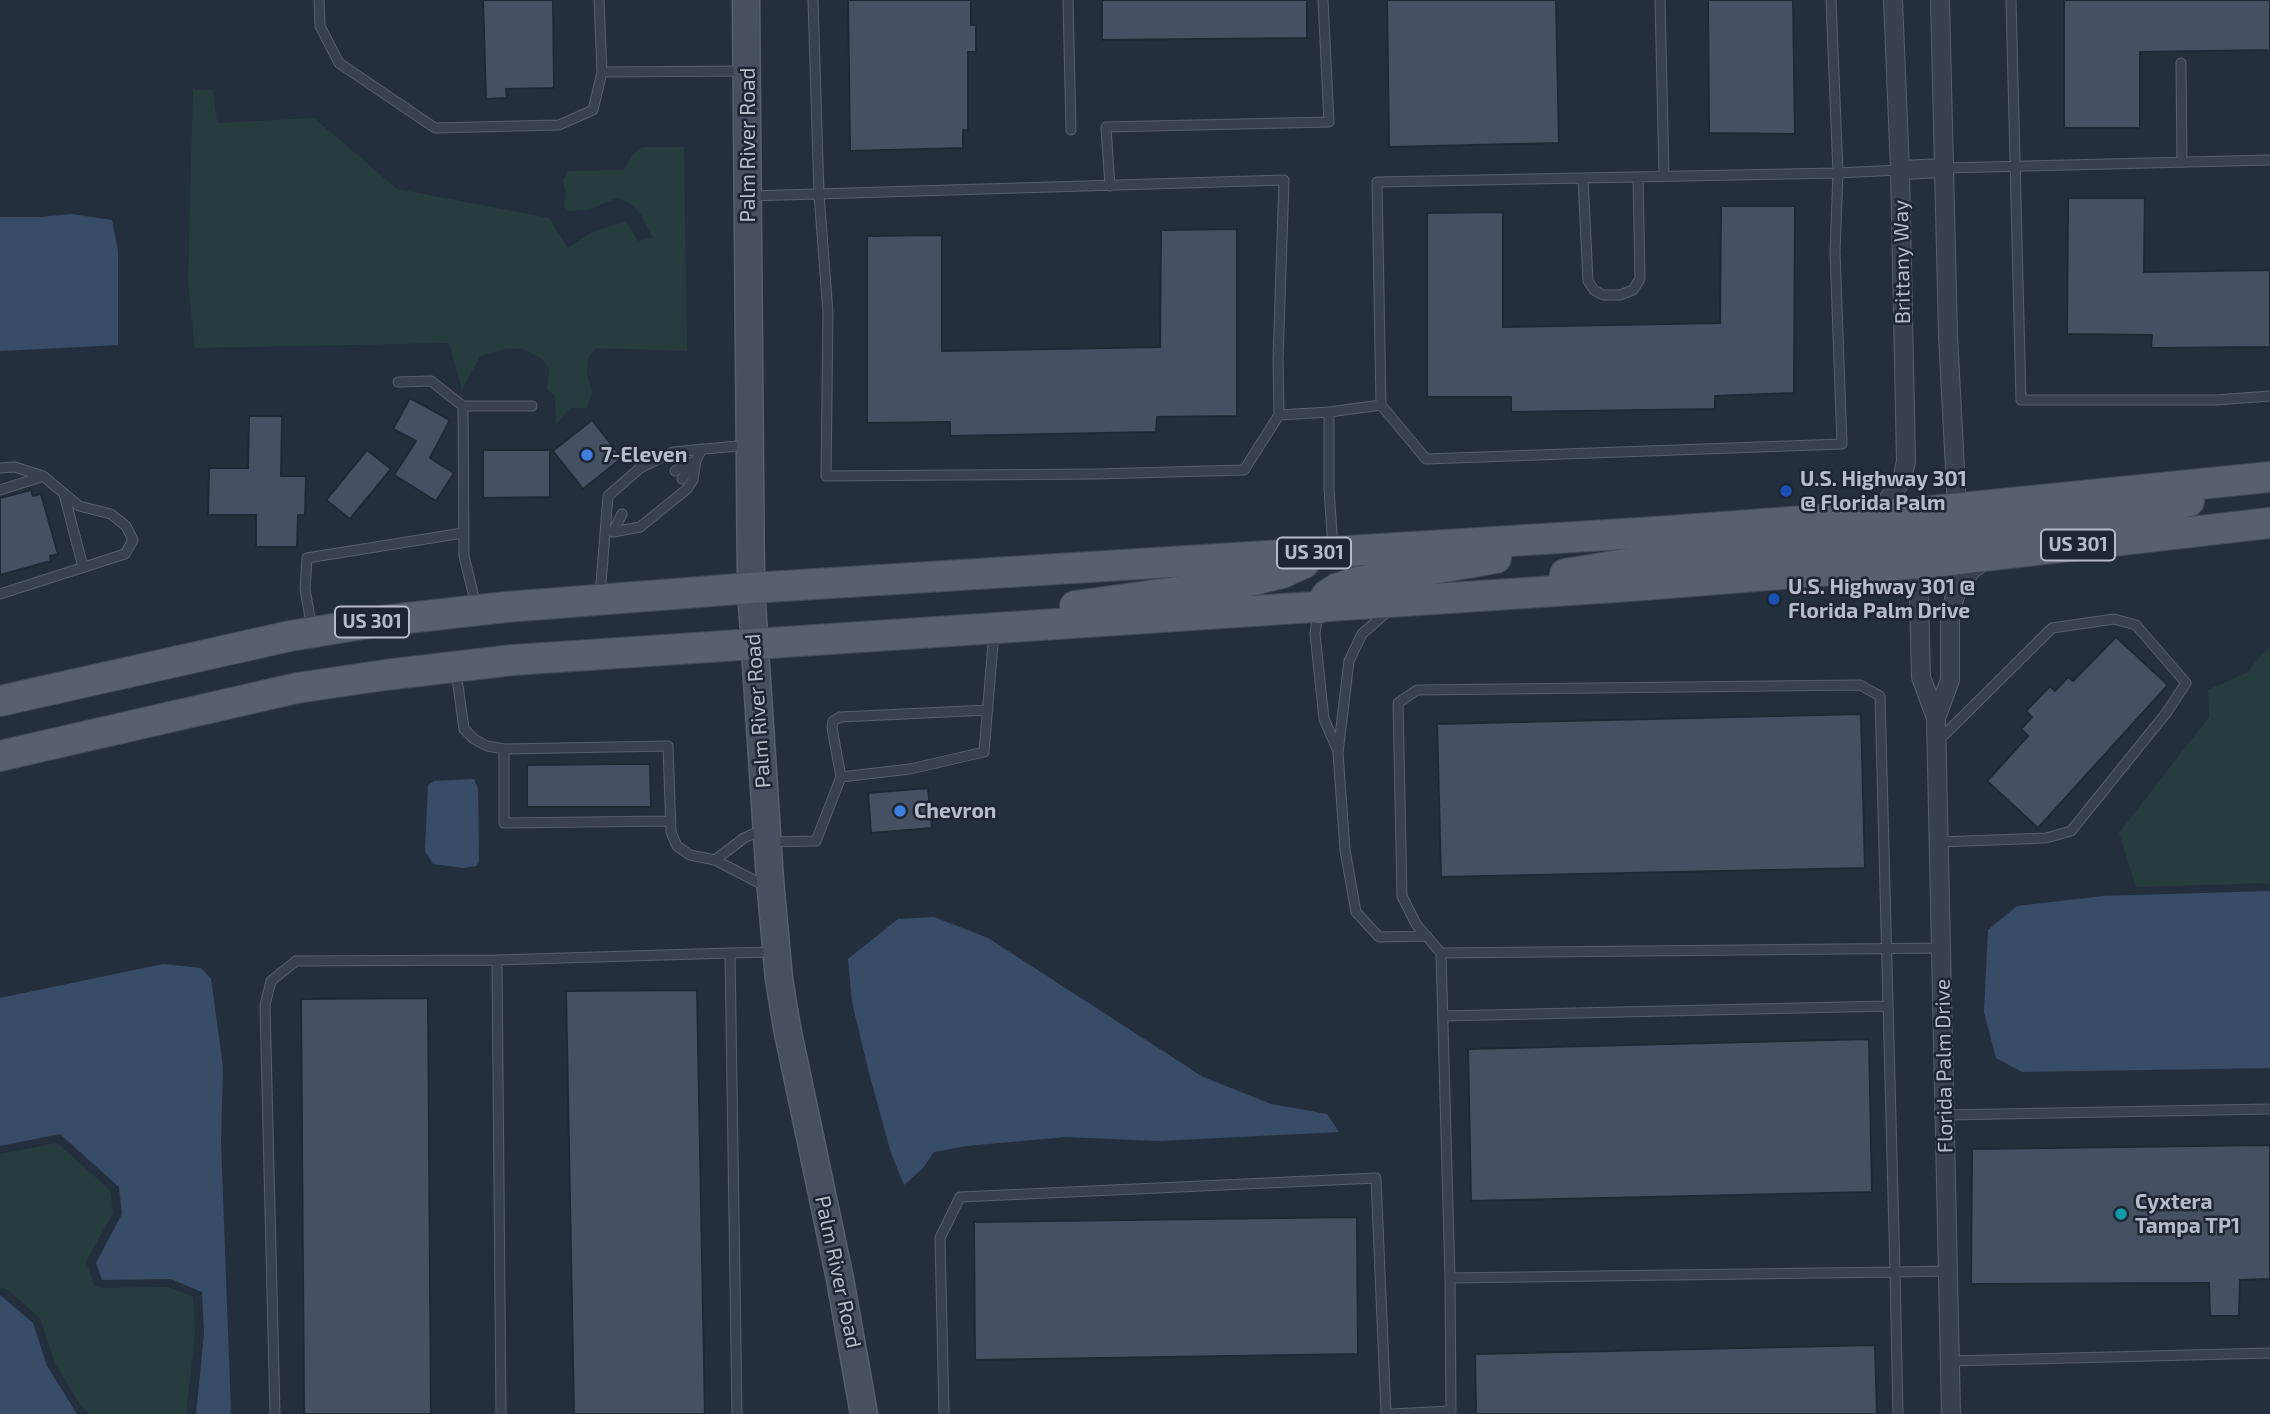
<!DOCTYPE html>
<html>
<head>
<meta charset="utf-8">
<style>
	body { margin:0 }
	canvas { display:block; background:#242f3e }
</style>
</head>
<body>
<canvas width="2270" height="1414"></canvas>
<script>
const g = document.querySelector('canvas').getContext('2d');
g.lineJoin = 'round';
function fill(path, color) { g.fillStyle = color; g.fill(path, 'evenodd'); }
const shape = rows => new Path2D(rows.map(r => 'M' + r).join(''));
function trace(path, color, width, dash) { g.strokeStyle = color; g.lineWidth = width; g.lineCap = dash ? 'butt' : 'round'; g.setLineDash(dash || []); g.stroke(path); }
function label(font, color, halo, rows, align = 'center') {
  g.font = font + ' "Exo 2",sans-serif'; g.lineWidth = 5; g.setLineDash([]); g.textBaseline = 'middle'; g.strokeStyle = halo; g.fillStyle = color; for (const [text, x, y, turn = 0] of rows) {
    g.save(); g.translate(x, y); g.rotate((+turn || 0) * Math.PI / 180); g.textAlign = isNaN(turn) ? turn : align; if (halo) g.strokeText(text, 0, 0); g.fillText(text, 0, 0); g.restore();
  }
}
fill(shape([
	[193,90,213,90,217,123,314,118,397,189,549,218,568,248,593,232,626,221,638,241,653,238,641,215,630,203,617,198,588,210,570,211,564,207,566,193,563,180,568,171,624,170,633,154,642,147,684,147,687,351,596,348,588,358,587,373,592,392,587,408,570,408,556,424,555,396,547,389,549,369,542,359,524,349,508,348,480,356,462,390,449,343,195,348,188,282],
	[2270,649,2270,883,2136,887,2119,833,2209,717,2208,690,2248,672,2265,650],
	[57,1143,110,1190,113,1213,86,1262,94,1285,102,1288,169,1287,193,1297,195,1334,186,1414,90,1414,81,1406,55,1363,40,1318,8,1290,0,1287,0,1154]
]), '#263c3f');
fill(shape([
	[71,214,112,220,118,251,118,345,0,351,0,217,41,217],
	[474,779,478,789,479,861,476,866,464,868,433,864,425,851,428,785,434,781],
	[2270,891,2270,1068,2022,1072,1996,1058,1984,1012,1988,930,2017,906,2103,896],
	[934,917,988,938,1203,1077,1271,1104,1327,1114,1339,1132,1158,1141,1066,1137,966,1146,934,1152,923,1168,904,1185,891,1153,869,1073,852,1002,848,959,898,919],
	[163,964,201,968,211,979,223,1067,221,1142,231,1414,196,1414,204,1334,202,1292,171,1279,102,1280,96,1263,122,1214,119,1187,60,1134,0,1146,0,998],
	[0,1295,33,1323,47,1366,77,1414,0,1414]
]), '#394c67');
const building = shape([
	[483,0,553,0,554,88,506,89,507,98,486,99,483,0],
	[848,0,971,0,971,25,976,25,976,52,968,52,968,130,963,130,963,148,850,151,848,0],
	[1102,0,1307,0,1307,38,1102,40,1102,0],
	[1387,0,1556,0,1559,143,1389,147,1387,0],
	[1708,0,1793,0,1795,134,1709,133,1708,0],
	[2064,0,2270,0,2270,50,2140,52,2140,128,2064,128,2064,0],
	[2068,198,2145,198,2144,272,2270,270,2270,347,2151,348,2152,335,2067,334,2068,198],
	[1721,206,1795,206,1794,393,1715,396,1715,409,1511,412,1511,397,1427,397,1427,213,1503,212,1503,327,1720,323,1721,206],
	[1237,229,1237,416,1157,417,1156,432,950,436,950,422,867,423,867,236,942,235,942,351,1160,347,1161,230,1237,229],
	[410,398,450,420,430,458,454,473,436,501,394,475,416,441,393,429,410,398],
	[249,416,282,416,281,476,306,476,305,515,298,515,297,547,256,547,256,515,208,515,209,468,248,468,249,416],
	[592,420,622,458,583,489,553,451,592,420],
	[367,450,391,469,350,519,326,500,367,450],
	[483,450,550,450,550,497,483,498,483,450],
	[31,490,33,496,41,494,58,554,50,556,51,561,0,575,0,498,31,490],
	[2116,637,2168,685,2038,828,1987,781,2028,736,2021,729,2032,717,2026,711,2050,686,2055,691,2068,677,2073,681,2116,637],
	[1861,714,1865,868,1441,877,1437,724,1861,714],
	[623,764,650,764,651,807,527,807,527,765,623,764],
	[928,788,932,828,871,833,868,793,928,788],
	[697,990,705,1414,574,1414,566,991,697,990],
	[428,998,431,1414,304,1414,301,999,428,998],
	[1869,1039,1872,1192,1471,1201,1468,1049,1869,1039],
	[2270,1145,2270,1279,2240,1280,2239,1316,2210,1316,2209,1283,1971,1284,1972,1149,2270,1145],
	[1357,1217,1358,1354,975,1360,974,1222,1357,1217],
	[1875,1345,1877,1414,1476,1414,1475,1354,1875,1345]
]);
fill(building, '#455162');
trace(building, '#1f2835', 2);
const lane = shape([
	[319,0,320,26,339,63,435,128,559,125,593,110,602,72,745,71],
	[599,0,602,72],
	[813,0,819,194,828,313,826,476,1097,474,1244,470,1279,415],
	[1068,0,1071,130],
	[1660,0,1664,176],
	[2011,0,2021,400,2216,400,2270,396],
	[2181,63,2182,162],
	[1945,168,2270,160],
	[1583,178,1588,281,1594,290,1603,295,1620,295,1633,290,1640,279,1638,177],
	[1110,186,1106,127,1329,122,1323,0],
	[750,196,1284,180,1278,359,1279,415,1329,412,1329,489,1333,547],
	[398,382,431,381,463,406],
	[1381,405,1377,182,1838,173,1831,0],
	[1329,412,1381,405,1426,459,1842,444,1835,252,1838,173,1900,170],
	[0,468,15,467,43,476,79,506,111,514,126,526,133,540,125,554,0,594],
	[675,471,696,460,682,479],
	[0,490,41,477],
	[64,494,83,567],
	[613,532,640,527,687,489,693,480,696,460,702,449],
	[613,532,622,514],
	[600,596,608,496,640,468,673,452,748,445],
	[476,605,464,556,463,406,532,406],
	[1318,612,1315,634,1324,719,1338,751],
	[1387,612,1362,634,1349,661,1338,753,1345,850,1356,912,1379,937,1427,936],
	[312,629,305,589,307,558,463,533],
	[456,671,464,729,474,739,487,746,504,749,668,746,671,832,677,846,690,855,715,860],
	[1938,741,2052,628,2114,619,2136,625,2186,683,2167,712,2071,831,2046,838,1940,842],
	[504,749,504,823,671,821],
	[841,777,832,728,833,721,840,717,988,710],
	[764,829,744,838,715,860,765,886],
	[769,842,816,841,841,777,910,769,984,752,994,632],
	[730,953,773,952],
	[1441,953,1416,924,1402,896,1398,703,1417,690,1860,685,1880,696,1895,1272,1450,1278],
	[497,960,730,953,737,1414],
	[1443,1016,1888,1006],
	[1945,1115,2270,1109],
	[1950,1361,2270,1353],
	[275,1414,265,1005,271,981,296,961,497,960,501,1414],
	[944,1414,940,1238,960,1197,1376,1178,1386,1414],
	[1391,1414,1450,1411],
	[1451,1414,1450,1278,1441,953,1941,948],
	[1898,1414,1895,1272,1948,1271]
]);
const street = shape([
	[1940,0,1948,335,1957,508],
	[1900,170,1945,168],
	[1877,515,1902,480,1906,461,1900,170,1893,0],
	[1918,563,1921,677,1936,718,1951,1414],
	[1936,718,1950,680,1950,614,1957,589,1972,569,1987,559]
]);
const secondary = shape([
	[746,0,751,588,770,880,779,979,787,1028,840,1279,864,1414]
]);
const primary = shape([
	[1926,558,1950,542,1971,533,2097,521,2189,501],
	[1565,574,1646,561,1887,540,1925,532,1954,511],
	[1075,606,1242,583,1282,573,1304,563],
	[1319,608,1327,595,1338,588,1358,582,1496,558],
	[0,701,290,636,381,621,506,607,751,588,1655,532,1912,513,2270,477],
	[0,756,297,688,385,675,513,660,1631,586,1932,562,2270,523]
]);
trace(lane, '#565f6c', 11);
trace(street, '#565f6c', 20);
trace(secondary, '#565f6c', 29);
trace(primary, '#414a57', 32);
trace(lane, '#38414e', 9);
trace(street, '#38414e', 18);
trace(secondary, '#465061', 26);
trace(primary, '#56606e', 30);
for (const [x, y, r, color] of [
	[587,455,7,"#3f7fe0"],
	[1786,491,7,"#1a4fb4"],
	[1774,599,7,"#1a4fb4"],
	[900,811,7,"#3f7fe0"],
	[2121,1214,7,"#0f9aa8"]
]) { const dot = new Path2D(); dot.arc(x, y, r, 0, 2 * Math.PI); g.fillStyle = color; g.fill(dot); trace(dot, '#1d2633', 2.5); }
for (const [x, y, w] of [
	[2078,545,74],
	[1314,553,74],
	[372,622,74]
]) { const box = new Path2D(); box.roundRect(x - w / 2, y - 15.5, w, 31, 5); g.fillStyle = '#1d2633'; g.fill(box); trace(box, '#b4bcc9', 2); }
label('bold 19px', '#b4bcc9', null, [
	["US 301",2078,545],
	["US 301",1314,553],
	["US 301",372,622]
]);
label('21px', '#b4bcc9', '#1d2633', [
	["Palm River Road",748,145,-90],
	["Brittany Way",1902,262,-91],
	["Palm River Road",758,711,-94],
	["Florida Palm Drive",1944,1066,-91],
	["Palm River Road",838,1272,78]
]);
label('bold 21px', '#b4bcc9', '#1d2633', [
	["7-Eleven",601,455],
	["U.S. Highway 301",1800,479],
	["@ Florida Palm",1800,503],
	["U.S. Highway 301 @",1788,587],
	["Florida Palm Drive",1788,611],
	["Chevron",914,811],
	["Cyxtera",2135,1202],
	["Tampa TP1",2135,1226]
], 'left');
</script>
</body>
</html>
